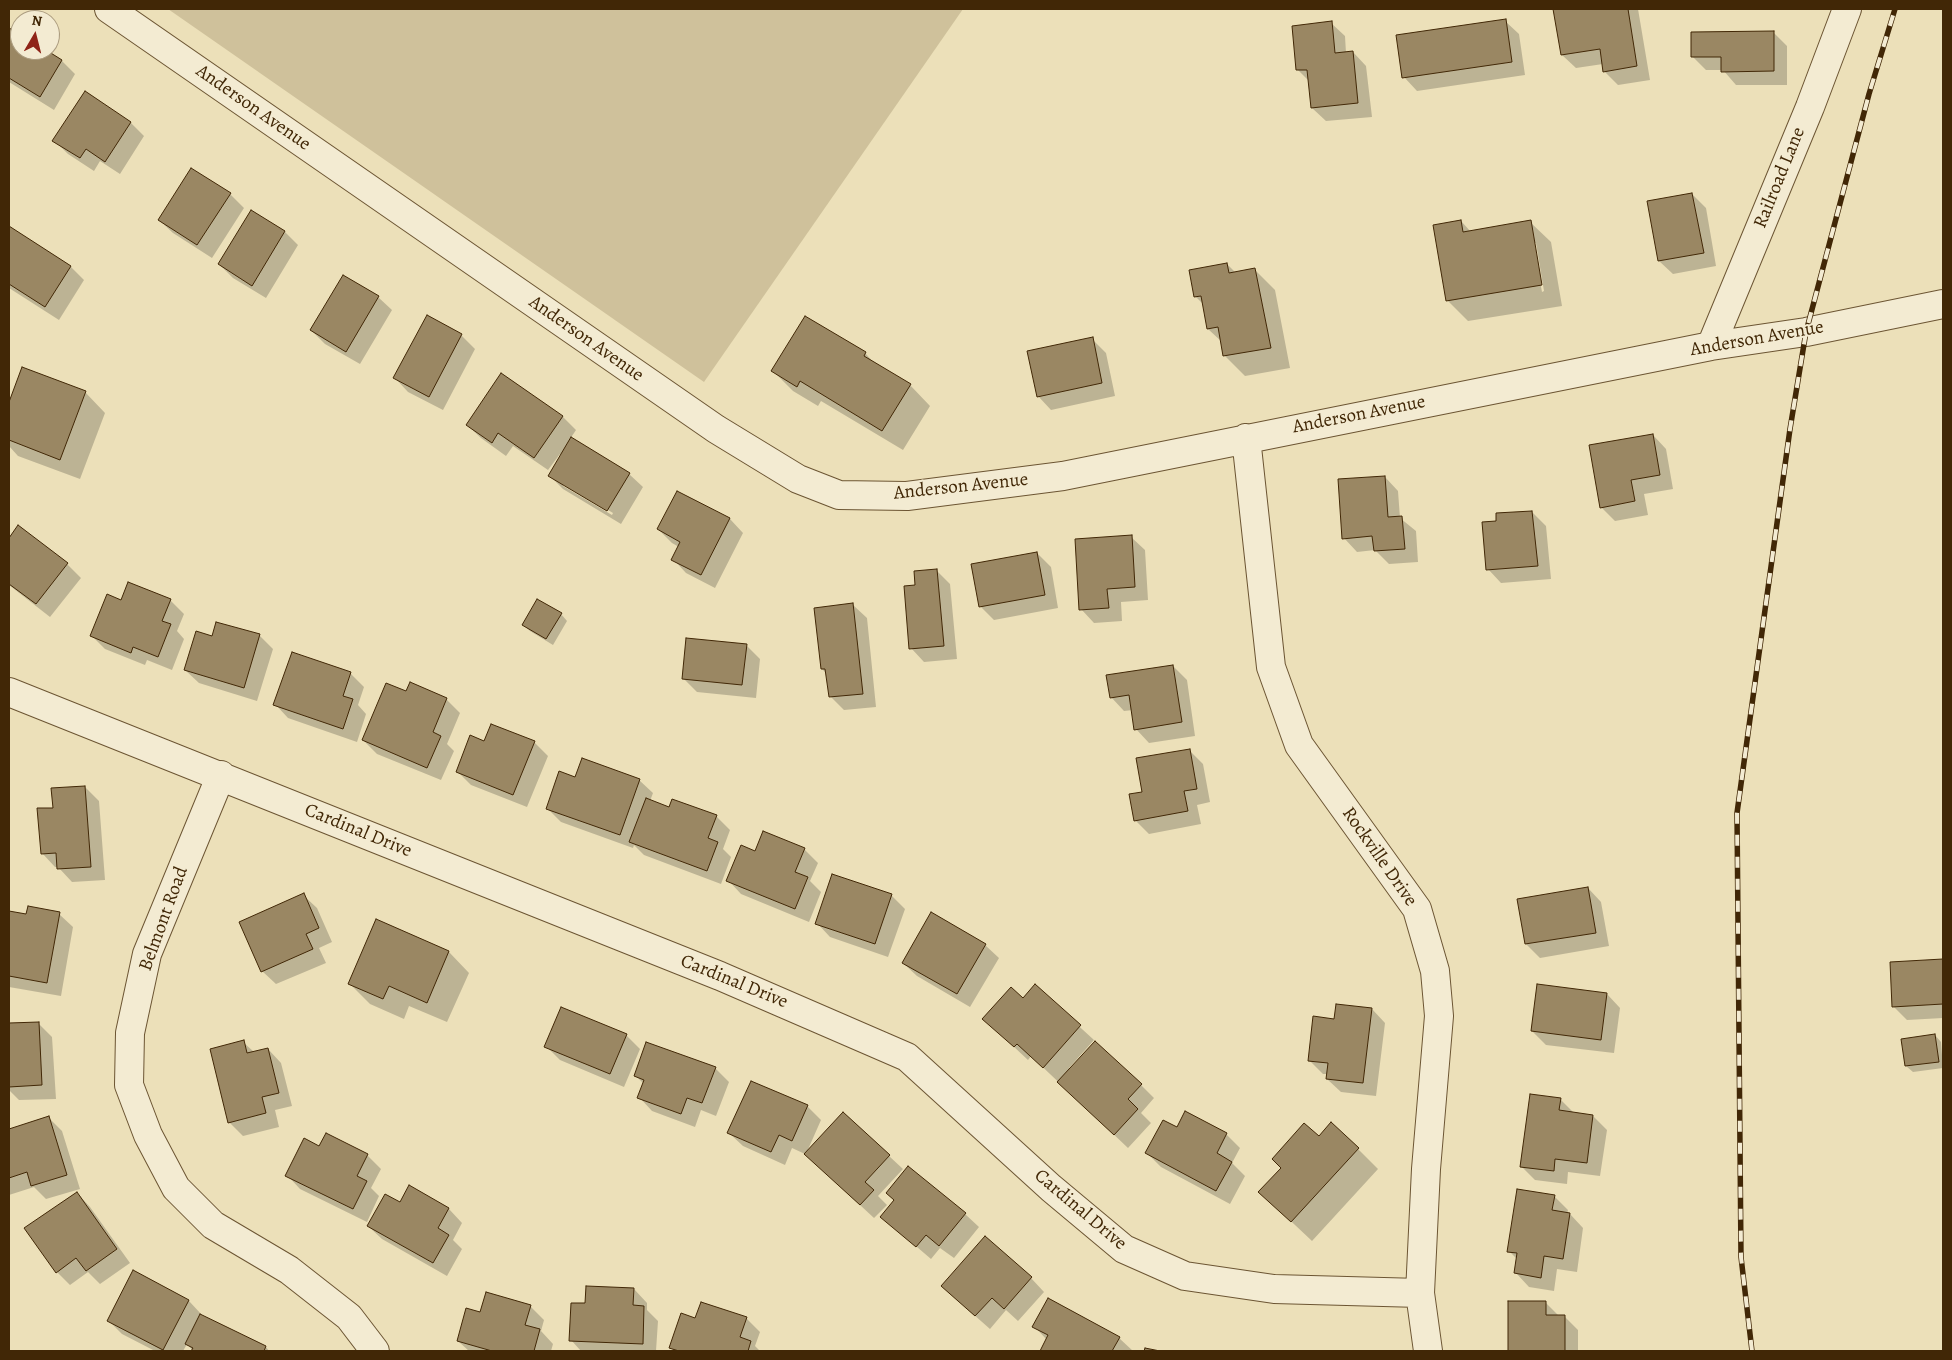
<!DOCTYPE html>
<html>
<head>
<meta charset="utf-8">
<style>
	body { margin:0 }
	#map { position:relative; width:1952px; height:1360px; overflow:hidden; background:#ece0b9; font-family:Alegreya,serif }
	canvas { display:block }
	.frame { position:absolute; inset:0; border:10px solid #412706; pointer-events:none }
	.north { position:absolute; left:10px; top:10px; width:50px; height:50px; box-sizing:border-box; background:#f3ebd2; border:1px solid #ac9d80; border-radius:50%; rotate:8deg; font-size:14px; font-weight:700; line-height:20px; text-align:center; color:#412706 }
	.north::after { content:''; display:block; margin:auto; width:18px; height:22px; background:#8f2418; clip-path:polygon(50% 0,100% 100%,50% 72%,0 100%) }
</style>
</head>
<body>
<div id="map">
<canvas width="1952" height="1360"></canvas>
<div class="frame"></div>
<div class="north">N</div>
</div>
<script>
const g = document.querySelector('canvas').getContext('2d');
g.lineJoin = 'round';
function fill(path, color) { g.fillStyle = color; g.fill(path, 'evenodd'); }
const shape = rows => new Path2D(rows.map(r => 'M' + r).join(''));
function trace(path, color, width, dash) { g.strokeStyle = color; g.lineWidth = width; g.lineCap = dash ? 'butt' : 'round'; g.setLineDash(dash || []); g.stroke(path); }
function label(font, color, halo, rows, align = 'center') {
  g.font = font + ' Alegreya,serif'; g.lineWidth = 4; g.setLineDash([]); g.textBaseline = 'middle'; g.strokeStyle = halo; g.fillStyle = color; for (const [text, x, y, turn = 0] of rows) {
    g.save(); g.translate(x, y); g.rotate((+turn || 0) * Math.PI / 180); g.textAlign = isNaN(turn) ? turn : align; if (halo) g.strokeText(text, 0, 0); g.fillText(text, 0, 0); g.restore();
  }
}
fill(shape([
	[168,9,963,9,704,382]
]), '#cfc19b');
fill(shape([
	[1555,9,1638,9,1650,80,1618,85,1605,72,1603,64,1576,68,1562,55],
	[1505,21,1519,34,1525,75,1417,91,1404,77],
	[1331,23,1345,36,1346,53,1353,52,1366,66,1372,117,1326,121,1312,108,1310,82,1298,70],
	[9,29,20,36,20,50,44,50,62,61,75,74,54,110,9,82],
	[1773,32,1787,46,1787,85,1736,85,1723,70,1706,70,1692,56],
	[85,93,131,123,144,136,120,174,100,161,94,171,68,154,54,140],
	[230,194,244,208,212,258,173,233,159,220],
	[1692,194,1706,208,1716,266,1673,274,1659,261],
	[251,212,285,232,298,245,266,298,233,278,219,264],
	[1461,221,1471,232,1530,222,1551,242,1562,306,1468,321,1447,300],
	[1533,243,1536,243,1544,291,1542,292],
	[9,228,71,267,84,280,59,320,9,288],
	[1227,264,1236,273,1255,270,1275,290,1290,368,1245,376,1225,356,1222,342,1208,329,1204,305,1195,296],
	[378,297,392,310,360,364,325,344,311,330],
	[461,335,475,349,443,410,408,392,395,378],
	[1092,339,1106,353,1115,396,1051,410,1038,396],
	[865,353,875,364,910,385,930,406,903,450,821,401,818,406,793,391,773,371],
	[22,369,85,392,105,413,80,479,18,456,9,446,9,405],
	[501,375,563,417,576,430,570,439,629,474,643,487,621,524,563,489,549,475,561,455,560,454,548,470,513,446,506,456,481,438,467,425],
	[563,483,613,513,612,515,563,486],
	[1653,435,1666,449,1673,489,1644,494,1648,515,1615,521,1601,507],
	[1385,477,1398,491,1400,518,1416,531,1418,562,1389,564,1375,550,1357,552,1344,538],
	[677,493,730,519,743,533,715,588,686,573,673,559,679,547,672,543,658,529],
	[1532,512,1546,526,1551,579,1501,583,1488,569],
	[18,527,67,564,81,578,50,617,9,585,9,540],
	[1131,537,1145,550,1148,600,1121,602,1122,621,1094,623,1081,609],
	[1037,553,1051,567,1058,608,994,620,980,606],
	[936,570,950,584,957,659,924,662,911,648,917,586],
	[170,600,184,614,177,631,184,639,172,670,147,660,145,665,105,649,91,635],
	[853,605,867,618,876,707,844,710,830,696,827,674,822,669],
	[561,614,567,621,553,645,530,631,524,625],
	[259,635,273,649,257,701,199,683,185,670,213,638],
	[746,645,760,659,756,698,697,692,683,678],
	[292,654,351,674,364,687,358,705,366,714,357,742,288,718,275,704],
	[1173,666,1187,680,1195,736,1149,743,1136,729,1133,710,1124,711,1111,697],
	[407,693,446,699,460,713,447,744,454,751,441,780,377,754,363,740],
	[485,742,534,742,548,756,527,807,471,785,457,771],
	[1189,750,1203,764,1210,802,1197,805,1201,824,1149,834,1135,820,1143,793],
	[576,778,639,780,653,793,650,801,670,809,716,816,730,830,723,849,731,857,721,884,644,855,634,845,633,848,561,822,547,808],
	[85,787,99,801,105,880,72,882,58,867,55,867,42,853,54,809],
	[804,849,818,863,810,881,821,892,809,922,741,894,728,880,755,852],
	[1588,888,1601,902,1609,946,1540,958,1526,944,1519,900],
	[303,895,317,908,332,942,319,948,326,963,276,984,262,971],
	[891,895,905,909,888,957,830,937,817,923],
	[9,912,27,916,59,914,73,927,61,996,9,987],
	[377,921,449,952,469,973,447,1022,409,1006,404,1019,370,1004,349,983],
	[985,945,999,958,970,1007,917,976,903,963],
	[1943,961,1943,1018,1907,1020,1893,1006,1891,963],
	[1035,986,1094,1040,1069,1068,1141,1085,1154,1098,1141,1113,1151,1123,1128,1148,1031,1056,1028,1060,998,1032],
	[1607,994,1620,1008,1614,1053,1546,1045,1532,1031],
	[1372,1009,1385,1023,1376,1096,1341,1092,1327,1079,1328,1074,1323,1074,1309,1060,1336,1020],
	[38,1023,52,1037,56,1099,19,1100,9,1090,9,1025],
	[626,1035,640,1049,624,1087,560,1060,546,1046],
	[1935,1035,1941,1042,1943,1068,1913,1072,1906,1066],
	[243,1042,254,1052,268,1049,281,1063,292,1106,275,1110,279,1127,243,1136,229,1122],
	[715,1068,729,1082,716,1116,701,1110,695,1127,652,1111,639,1097,644,1084,635,1075],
	[1560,1099,1574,1113,1593,1116,1607,1130,1600,1176,1568,1172,1567,1184,1535,1180,1521,1166],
	[807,1106,821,1120,806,1154,889,1156,903,1169,878,1196,887,1205,874,1218,805,1154,792,1148,785,1165,743,1146,729,1133],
	[48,1117,62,1131,80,1189,46,1199,34,1187,9,1195,9,1130],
	[1177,1129,1226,1134,1240,1148,1232,1163,1245,1176,1230,1204,1161,1167,1147,1153],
	[1319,1138,1358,1149,1378,1169,1312,1241,1260,1192],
	[320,1147,367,1155,381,1169,371,1188,379,1196,367,1222,300,1189,287,1175],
	[908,1167,965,1214,979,1227,954,1258,940,1248,931,1259,882,1217,895,1201,887,1193],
	[410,1187,449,1209,462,1223,453,1240,462,1249,447,1276,382,1239,368,1226,400,1203],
	[77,1193,90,1207,130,1263,100,1284,88,1272,70,1285,57,1272],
	[1554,1196,1568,1210,1567,1214,1570,1214,1583,1228,1577,1272,1557,1269,1554,1291,1529,1287,1516,1273,1518,1260,1509,1251],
	[134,1272,189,1301,202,1315,202,1317,266,1347,269,1351,193,1351,187,1344,183,1351,155,1351,122,1334,108,1320],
	[1031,1278,1044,1292,1018,1321,1006,1310,990,1329,956,1299],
	[634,1289,647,1303,647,1310,658,1321,656,1351,581,1351,571,1340,586,1305],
	[1509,1302,1545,1302,1559,1316,1564,1316,1578,1330,1578,1351,1509,1351],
	[530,1306,544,1320,541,1331,553,1344,551,1351,469,1351,458,1341,481,1313],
	[746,1318,760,1332,755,1346,760,1351,674,1351,670,1347,696,1320],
	[1034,1326,1119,1338,1133,1351,1041,1351,1047,1340]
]), '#0003');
const building = shape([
	[1553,9,1628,9,1637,66,1603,72,1600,49,1561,55,1553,9],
	[1506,19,1512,62,1402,78,1396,35,1506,19],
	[1332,21,1335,53,1353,51,1358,103,1311,108,1307,70,1296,70,1292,26,1332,21],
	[9,28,20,34,20,50,46,50,62,60,40,97,9,78,9,28],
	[1774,31,1774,71,1721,72,1721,57,1691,57,1691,32,1774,31],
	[85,91,131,122,105,162,86,149,80,158,52,141,85,91],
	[191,168,231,193,197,245,158,220,191,168],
	[1692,193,1704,253,1658,261,1647,201,1692,193],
	[251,210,285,231,252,286,218,264,251,210],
	[1461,220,1463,232,1531,220,1542,285,1446,301,1433,225,1461,220],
	[9,226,71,266,45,307,9,284,9,226],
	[1227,263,1229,273,1255,268,1271,348,1223,356,1218,327,1207,329,1201,296,1194,297,1189,270,1227,263],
	[343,275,379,296,346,352,310,330,343,275],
	[427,315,462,334,429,397,393,378,427,315],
	[805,316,866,352,864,356,911,384,882,431,800,381,797,387,771,371,805,316],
	[1093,337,1102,383,1037,397,1027,351,1093,337],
	[22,367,86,391,60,460,9,440,9,402,22,367],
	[501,373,563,416,534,458,498,433,492,443,466,425,501,373],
	[1653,434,1660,475,1631,480,1635,501,1600,508,1589,445,1653,434],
	[571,437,630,473,607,511,548,476,571,437],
	[1385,476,1388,517,1402,516,1405,549,1374,551,1372,536,1342,539,1338,479,1385,476],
	[677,491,730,518,701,575,671,560,680,542,657,529,677,491],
	[1532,511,1538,566,1486,570,1482,522,1496,521,1496,513,1532,511],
	[18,525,68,563,36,604,9,584,9,538,18,525],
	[1132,535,1135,587,1107,589,1109,608,1079,610,1075,539,1132,535],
	[1037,552,1045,595,979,607,971,564,1037,552],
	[937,569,944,646,909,649,904,586,915,585,914,571,937,569],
	[128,582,171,599,162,621,171,624,158,657,133,647,131,653,90,636,107,594,121,600,128,582],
	[537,599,562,613,546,639,522,625,537,599],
	[853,603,863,694,829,697,825,669,821,669,814,608,853,603],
	[216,622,260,634,244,688,184,670,196,631,212,636,216,622],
	[686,638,747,644,742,685,682,679,686,638],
	[292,652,351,672,343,696,353,699,343,729,273,705,292,652],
	[1173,665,1182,722,1134,730,1129,695,1110,698,1106,675,1173,665],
	[410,682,447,698,433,732,441,736,427,768,362,740,386,683,406,691,410,682],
	[491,724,535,741,513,795,456,772,470,735,484,741,491,724],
	[1190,749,1197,789,1184,791,1188,811,1134,821,1129,794,1142,792,1136,758,1190,749],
	[582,758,640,779,620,835,546,809,559,771,575,777,582,758],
	[85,786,91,867,57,869,56,853,41,854,37,808,53,808,51,788,85,786],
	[646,798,669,807,672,799,717,815,708,838,718,842,707,871,629,842,646,798],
	[763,831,805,848,795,872,808,877,795,909,726,881,741,845,755,851,763,831],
	[832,874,892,894,875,944,815,924,832,874],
	[1588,887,1596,933,1525,944,1517,899,1588,887],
	[304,893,319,928,306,934,313,949,261,972,239,922,304,893],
	[28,906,60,912,47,983,9,976,9,911,26,914,28,906],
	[931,912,986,944,957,994,902,963,931,912],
	[376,919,449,951,427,1003,389,986,383,999,348,984,376,919],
	[1943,959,1943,1004,1892,1007,1890,962,1943,959],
	[1035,984,1081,1025,1043,1068,1017,1044,1014,1047,982,1019,1011,987,1023,998,1035,984],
	[1537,984,1607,993,1601,1040,1531,1031,1537,984],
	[1336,1004,1372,1008,1363,1083,1326,1079,1328,1063,1308,1061,1313,1016,1334,1019,1336,1004],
	[561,1007,627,1034,610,1074,544,1047,561,1007],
	[39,1022,42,1085,9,1087,9,1023,39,1022],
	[1935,1034,1939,1062,1905,1066,1901,1039,1935,1034],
	[244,1040,247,1053,268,1048,279,1093,262,1097,266,1113,228,1123,210,1049,244,1040],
	[1095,1041,1142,1084,1128,1099,1138,1109,1114,1135,1057,1082,1095,1041],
	[646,1042,716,1067,702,1103,687,1098,681,1114,637,1098,644,1080,634,1076,646,1042],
	[751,1081,808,1105,792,1141,779,1135,771,1152,727,1133,751,1081],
	[1530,1094,1561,1098,1559,1110,1593,1115,1587,1163,1555,1159,1554,1171,1520,1167,1530,1094],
	[1185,1111,1227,1133,1217,1153,1232,1162,1216,1191,1145,1153,1163,1120,1177,1127,1185,1111],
	[843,1112,890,1155,865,1182,874,1190,860,1205,804,1154,843,1112],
	[49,1116,67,1175,31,1186,27,1172,9,1178,9,1129,49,1116],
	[1331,1122,1359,1148,1291,1222,1258,1192,1281,1168,1272,1159,1304,1123,1319,1136,1331,1122],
	[326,1133,368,1154,357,1176,367,1181,353,1209,285,1176,304,1138,319,1146,326,1133],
	[908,1166,966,1213,939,1246,926,1235,916,1247,880,1217,894,1200,886,1193,908,1166],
	[409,1185,449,1208,438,1228,449,1235,433,1263,367,1226,385,1194,400,1202,409,1185],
	[1517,1189,1555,1195,1552,1210,1570,1213,1563,1259,1544,1256,1541,1278,1514,1273,1517,1253,1507,1252,1517,1189],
	[77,1192,117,1249,86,1271,76,1258,56,1273,24,1228,77,1192],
	[985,1236,1032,1277,1004,1309,992,1298,975,1316,941,1286,985,1236],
	[133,1270,189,1300,163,1350,107,1321,133,1270],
	[586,1286,634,1288,633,1305,644,1306,643,1344,569,1341,571,1303,585,1303,586,1286],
	[486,1292,531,1305,525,1325,540,1329,534,1351,492,1351,457,1341,466,1308,480,1312,486,1292],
	[1048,1298,1120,1337,1112,1351,1040,1351,1048,1335,1032,1327,1048,1298],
	[1508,1301,1546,1301,1546,1315,1565,1315,1565,1351,1508,1351,1508,1301],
	[701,1302,747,1317,740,1337,751,1341,748,1351,679,1351,669,1348,681,1313,695,1318,701,1302],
	[200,1314,266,1346,264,1351,191,1351,193,1348,185,1344,200,1314],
	[1145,1348,1160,1351,1144,1351,1145,1348]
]);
fill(building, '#9a8763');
trace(building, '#412706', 1);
const minor = shape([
	[109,9,716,429,798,479,839,495,907,496,1063,476,1711,346,1806,332,1943,304],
	[1711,346,1810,107,1847,9],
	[1246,438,1271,667,1299,745,1417,909,1435,971,1439,1016,1426,1169,1420,1293,1428,1351],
	[9,692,720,976,907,1057,1051,1188,1124,1249,1185,1276,1274,1289,1420,1293],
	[221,775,147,954,130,1033,129,1085,148,1135,176,1188,213,1225,289,1270,349,1317,375,1351]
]);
trace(minor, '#6c5533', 30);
trace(minor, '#f3ebd2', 28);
const rail = shape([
	[1752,1351,1741,1257,1737,813,1790,429,1806,332,1869,94,1895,9]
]);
trace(rail, '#412706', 5.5);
trace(rail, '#f3ebd2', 4, [11]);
label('19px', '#412706', '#f3ebd2', [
	["Anderson Avenue",253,108,35],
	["Railroad Lane",1780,178,-68],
	["Anderson Avenue",586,339,35],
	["Anderson Avenue",1757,339,-10],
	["Anderson Avenue",1359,415,-11],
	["Anderson Avenue",961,487,-6],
	["Cardinal Drive",358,831,22],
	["Rockville Drive",1379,857,55],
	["Belmont Road",164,919,-70],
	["Cardinal Drive",734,982,22],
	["Cardinal Drive",1080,1210,40]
]);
</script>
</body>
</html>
